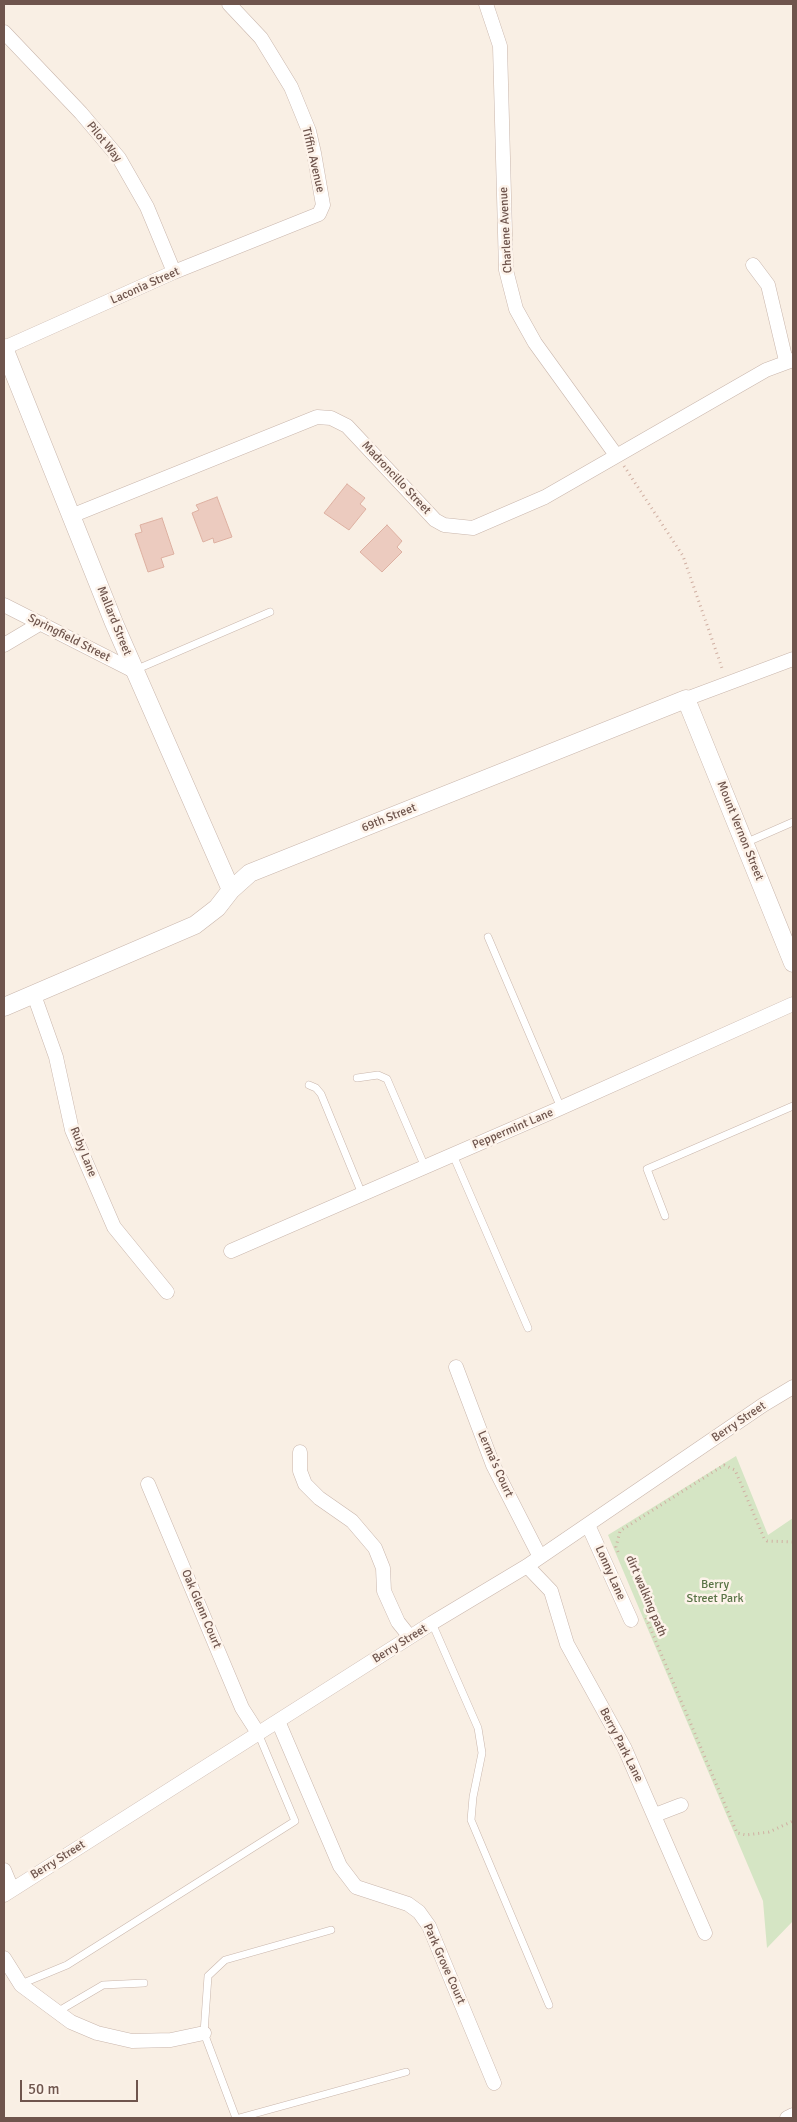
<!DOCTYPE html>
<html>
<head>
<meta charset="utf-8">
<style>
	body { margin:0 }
	#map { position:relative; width:797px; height:2122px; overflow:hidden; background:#f9efe4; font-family:Signika,sans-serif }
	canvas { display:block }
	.frame { position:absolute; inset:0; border:5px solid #6f554d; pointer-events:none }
	.scale { position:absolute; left:20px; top:2080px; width:118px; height:22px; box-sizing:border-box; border:2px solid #6f554d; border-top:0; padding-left:6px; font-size:15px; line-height:18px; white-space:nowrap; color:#6f554d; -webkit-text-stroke:4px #fdf3ea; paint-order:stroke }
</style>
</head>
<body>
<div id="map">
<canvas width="797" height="2122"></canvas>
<div class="frame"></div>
<div class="scale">50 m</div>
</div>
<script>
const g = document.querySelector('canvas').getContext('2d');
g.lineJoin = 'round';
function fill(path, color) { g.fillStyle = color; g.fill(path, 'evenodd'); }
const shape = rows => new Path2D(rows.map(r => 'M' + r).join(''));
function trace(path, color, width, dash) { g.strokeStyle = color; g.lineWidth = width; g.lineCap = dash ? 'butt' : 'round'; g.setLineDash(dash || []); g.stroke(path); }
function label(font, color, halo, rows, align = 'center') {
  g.font = font + ' Signika,sans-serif'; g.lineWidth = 5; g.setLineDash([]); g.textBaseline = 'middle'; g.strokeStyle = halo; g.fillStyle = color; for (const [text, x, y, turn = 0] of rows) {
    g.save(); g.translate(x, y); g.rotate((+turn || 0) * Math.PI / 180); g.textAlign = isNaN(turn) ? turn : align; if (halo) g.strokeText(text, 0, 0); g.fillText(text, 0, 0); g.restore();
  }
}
fill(shape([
	[736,1456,768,1535,793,1518,793,1921,767,1948,763,1901,608,1535]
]), '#d5e5c4');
const building = shape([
	[347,484,365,498,360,504,366,509,349,530,324,513,347,484],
	[217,497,232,537,214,543,213,538,203,542,192,513,199,510,196,505,217,497],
	[162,518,174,554,161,558,164,567,148,572,135,534,142,532,140,525,162,518],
	[387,525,402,541,397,547,402,552,382,572,360,552,387,525]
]);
fill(building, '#eccbbf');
trace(building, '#ddb0a1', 1);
const service = shape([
	[135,670,270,612],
	[745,843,793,822],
	[488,937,561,1108],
	[357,1078,378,1075,387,1079,425,1167],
	[309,1085,316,1088,321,1094,362,1194],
	[453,1155,528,1328],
	[665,1216,647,1169,793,1106],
	[432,1623,478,1728,482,1753,473,1797,471,1820,549,2005],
	[21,1984,67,1965,295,1821,258,1733],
	[57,2012,103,1985,144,1983],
	[236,2118,204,2033,208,1976,225,1960,331,1930],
	[239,2118,406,2072]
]);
const minor = shape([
	[486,4,500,46,506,270,516,309,535,343,616,455],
	[4,32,81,113,119,158,147,207,174,272],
	[753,265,768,285,786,361],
	[4,348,174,272,319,214,323,205,314,153,309,131,291,87,261,38,229,4],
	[71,516,317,417,331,418,347,426,435,520,444,525,473,528,545,497,766,370,793,360],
	[4,605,134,671],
	[4,645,41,623],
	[686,699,793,659],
	[34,995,56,1057,72,1130,114,1227,167,1292],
	[231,1251,556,1110,793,1004],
	[456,1367,493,1465,540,1557],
	[300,1452,300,1471,305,1484,319,1498,352,1521,375,1548,383,1568,384,1591,398,1622,410,1637],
	[148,1484,242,1708,258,1733],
	[588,1525,631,1620],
	[527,1566,551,1591,567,1644,625,1749,705,1933],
	[278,1721,340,1866,356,1887,408,1904,419,1912,429,1926,494,2083],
	[655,1815,681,1805],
	[4,1870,12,1889],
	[4,1895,432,1623,527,1566,763,1405,793,1387],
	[4,1958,21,1985,71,2022,97,2033,132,2041,171,2040,204,2033],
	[787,2118,793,2115]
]);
const tertiary = shape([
	[4,348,114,623,231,890],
	[4,1007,195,925,217,908,231,890,250,873,686,699,793,963]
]);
trace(service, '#c9b6ac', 8);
trace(minor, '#c9b6ac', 15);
trace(tertiary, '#c9b6ac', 19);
trace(shape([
	[624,466,683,556,723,671],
	[618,1552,616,1547,620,1531,724,1465,735,1470,764,1538,767,1541,793,1542],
	[646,1618,737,1833,746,1835,769,1832,793,1821]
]), '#d0afa2', 3, [1, 4]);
trace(service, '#fff', 7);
trace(minor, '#fff', 14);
trace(tertiary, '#fff', 18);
label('12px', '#6f554d', '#fdf3ea', [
	["Pilot Way",104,142,51],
	["Tiffin Avenue",313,160,77],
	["Charlene Avenue",506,230,-93],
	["Laconia Street",145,286,-24],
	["Madroncillo Street",396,478,47],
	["Mallard Street",114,621,68],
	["Springfield Street",69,638,27],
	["69th Street",389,818,-22],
	["Mount Vernon Street",740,831,68],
	["Peppermint Lane",513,1129,-23],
	["Ruby Lane",83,1152,68],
	["Berry Street",739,1422,-34],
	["Lerma's Court",495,1464,66],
	["Lonny Lane",610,1573,66],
	["dirt walking path",646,1596,67],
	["Oak Glenn Court",201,1609,67],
	["Berry Street",400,1644,-32],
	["Berry Park Lane",621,1745,63],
	["Berry Street",58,1860,-32],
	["Park Grove Court",444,1964,66]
]);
label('12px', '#597346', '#fdf3ea', [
	["Berry",715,1585],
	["Street Park",715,1599]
]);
</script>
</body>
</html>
